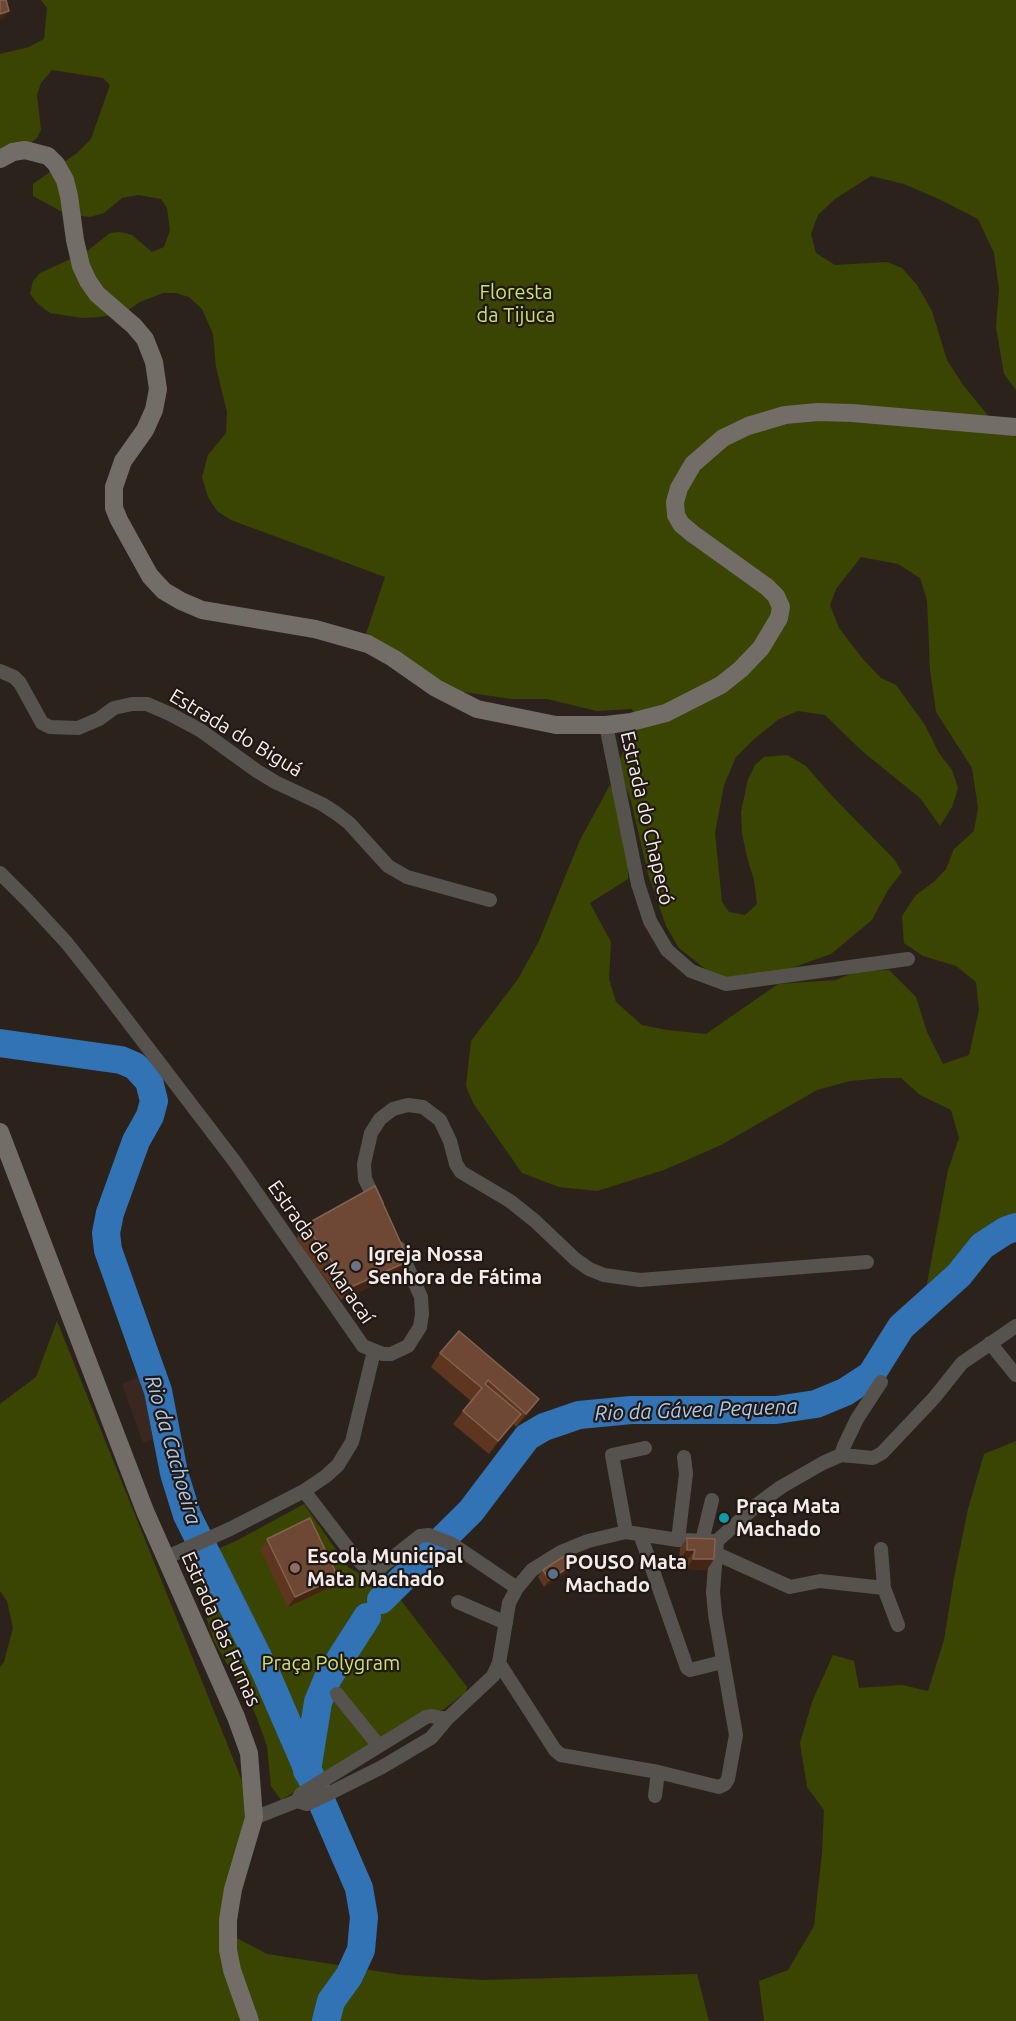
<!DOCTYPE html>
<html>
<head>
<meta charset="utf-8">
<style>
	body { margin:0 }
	canvas { display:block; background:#2c221c }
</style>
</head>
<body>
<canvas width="1016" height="2021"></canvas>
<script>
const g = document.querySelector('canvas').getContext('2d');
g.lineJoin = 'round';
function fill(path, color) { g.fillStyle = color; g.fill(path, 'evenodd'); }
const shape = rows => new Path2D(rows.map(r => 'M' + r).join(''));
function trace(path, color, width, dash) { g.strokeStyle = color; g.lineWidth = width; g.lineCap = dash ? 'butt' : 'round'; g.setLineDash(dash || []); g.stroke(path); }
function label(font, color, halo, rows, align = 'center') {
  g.font = font + ' Ubuntu,sans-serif'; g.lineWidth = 4.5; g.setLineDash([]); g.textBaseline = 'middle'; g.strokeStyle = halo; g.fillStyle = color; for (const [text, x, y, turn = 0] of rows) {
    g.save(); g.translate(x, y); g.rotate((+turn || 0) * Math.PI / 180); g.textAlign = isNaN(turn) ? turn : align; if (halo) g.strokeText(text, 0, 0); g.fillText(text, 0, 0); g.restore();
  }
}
fill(shape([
	[148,1373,162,1436,143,1443,122,1384]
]), '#392720');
fill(shape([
	[41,0,1016,0,1016,390,1004,374,996,327,999,289,994,253,978,219,941,200,904,184,871,176,835,199,818,215,811,234,816,253,835,265,887,262,902,268,917,285,932,311,947,360,963,385,994,423,1016,437,1016,1238,913,1306,926,1289,948,1170,959,1138,951,1110,920,1095,901,1078,883,1078,850,1081,817,1090,721,1145,664,1170,597,1191,559,1187,522,1173,473,1103,466,1086,471,1041,518,979,539,941,580,840,610,785,620,805,629,857,628,879,590,903,611,942,609,979,616,1002,642,1025,667,1030,706,1034,778,984,836,980,857,971,889,970,916,997,927,1032,943,1064,969,1055,979,1010,976,982,956,966,923,956,904,943,902,916,916,895,935,881,946,869,954,849,974,831,978,808,972,768,936,712,930,669,927,600,920,578,898,564,861,557,836,589,830,605,839,628,862,658,881,678,896,685,925,725,939,753,952,770,958,788,952,807,940,826,920,798,862,751,825,715,798,711,779,719,753,740,736,757,724,785,715,833,722,902,729,912,745,915,757,904,754,880,747,857,742,833,741,812,748,779,755,765,764,757,787,755,806,766,832,796,894,859,902,872,888,890,872,920,831,954,783,971,726,979,704,968,679,948,666,926,648,874,631,801,617,764,638,723,632,709,597,711,547,699,511,699,444,689,365,637,385,577,231,520,217,511,208,497,202,477,208,455,226,433,227,412,216,367,213,334,202,309,189,297,176,293,163,293,140,302,127,311,101,317,82,318,50,313,37,303,30,294,33,281,40,273,86,252,110,233,120,232,132,235,152,252,164,247,170,230,167,208,161,199,138,195,122,198,104,213,90,217,66,214,33,196,33,184,77,153,91,139,110,85,103,78,52,70,41,83,37,95,41,130,37,138,23,149,0,152,0,54,29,47,44,39,47,8],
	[57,1321,259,1823,231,1935,267,1954,402,1975,483,1980,697,1974,709,2021,0,2021,0,1667,4,1662,13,1628,7,1601,0,1591,0,1404,36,1377],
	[1016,1441,1016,2021,764,2021,759,1981,788,1970,814,1926,822,1853,824,1810,807,1787,800,1743,812,1702,833,1655,854,1661,859,1688,902,1685,928,1691,944,1640,954,1578,968,1509,984,1454],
	[304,1504,348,1567,369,1579,379,1578,389,1573,431,1542,448,1548,397,1595,467,1687,466,1692,443,1710,432,1710,281,1800,271,1786,267,1746,255,1713,214,1641,189,1564,193,1559,236,1541]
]), '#394500');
trace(shape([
	[0,1043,121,1060,135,1066,149,1081,154,1101,150,1116,136,1141,110,1213,106,1233,108,1250,158,1391,174,1473,187,1515,265,1671,359,1888,364,1917,361,1950,349,1976,331,2001,326,2021],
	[381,1600,471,1511,527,1437,544,1427,579,1415,631,1410,776,1410,816,1404,845,1392,871,1375,901,1327,959,1275,982,1246,1005,1231,1016,1227],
	[307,1771,318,1702,328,1678,367,1617]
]), '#3273b5', 28);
trace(shape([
	[0,671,14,677,20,683,42,723,50,727,78,728,99,719,114,708,132,704,147,704,170,714,200,730,257,771,275,782,322,804,336,813,349,823,388,866,407,877,490,900],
	[606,725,638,884,650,921,667,950,691,971,726,984,908,959],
	[0,873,28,901,66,942,97,981,235,1162,363,1346,383,1354,391,1354,408,1346,420,1327,422,1314,421,1297,399,1248],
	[377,1204,365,1179,364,1164,371,1133,380,1119,393,1109,408,1105,423,1107,440,1120,450,1141,456,1164,461,1172,510,1201,535,1221,575,1259,589,1269,604,1275,640,1280,867,1262],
	[990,1343,1016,1375],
	[841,1455,844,1446,857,1419,881,1382],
	[304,1491,354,1556,368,1569,381,1567,420,1536,429,1535,452,1544,517,1588],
	[626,1532,612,1455,645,1448],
	[640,1534,687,1668,690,1670,722,1662],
	[678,1540,686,1474,684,1457],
	[702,1541,712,1500],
	[881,1549,884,1588],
	[717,1554,790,1587,820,1581,884,1588,898,1625],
	[165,1558,230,1529,304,1491,326,1476,338,1465,352,1442,374,1351],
	[458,1602,506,1623],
	[499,1663,555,1750,561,1755,658,1772,719,1787,725,1784,728,1779,736,1735,715,1614,713,1592,717,1541],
	[337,1694,379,1746],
	[655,1796,658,1772],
	[297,1801,307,1804,324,1796,382,1767,431,1738,447,1719,493,1676,499,1663,509,1603,517,1588,532,1570,561,1552,588,1541,626,1532,678,1540,717,1541,758,1504,781,1487,823,1463,841,1455,873,1458,882,1453,934,1398,962,1363,1016,1326],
	[254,1818,297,1801,301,1794,426,1717,431,1716,447,1719]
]), '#56534e', 14);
trace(shape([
	[0,159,13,152,25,150,48,156,56,164,65,180,69,196,75,240,81,266,88,281,97,294,134,326,145,339,154,362,158,389,154,410,145,430,123,461,114,487,114,508,119,520,150,576,164,591,181,601,202,610,315,629,368,644,393,658,436,688,477,709,556,725,606,725,631,722,666,713,721,685,741,669,761,648,779,618,781,607,776,596,767,587,693,534,681,524,676,515,675,502,679,488,693,464,723,438,748,426,785,415,818,412,852,413,1016,427],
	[0,1132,145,1511,236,1717,249,1753,254,1818,233,1889,228,1920,228,1950,232,1970,250,2021]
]), '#726d66', 18);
fill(shape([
	[305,1225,399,1274,341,1300,296,1239],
	[459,1331,529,1413,516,1427,513,1424,489,1454,453,1424,471,1401,431,1367,440,1353],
	[687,1538,707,1570,686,1569,687,1560,679,1560,680,1548],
	[267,1539,331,1587,288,1607,260,1549],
	[572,1565,567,1572,544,1587,538,1577,543,1570]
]), '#5e351e');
fill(shape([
	[9,11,4,18,0,19,0,14],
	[409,1261,399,1274,341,1300,351,1287],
	[539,1399,529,1413,516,1427,526,1414],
	[521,1414,511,1427,489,1454,498,1441],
	[687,1550,695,1550,687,1560,679,1560],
	[693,1559,714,1559,707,1570,686,1569],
	[572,1565,567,1572,544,1587,549,1580],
	[338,1577,331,1587,288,1607,295,1597]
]), '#432514');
const building = shape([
	[0,0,6,0,9,11,0,14,0,0],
	[375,1186,409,1261,351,1287,305,1225,375,1186],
	[459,1331,539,1399,526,1414,488,1380,485,1384,521,1414,498,1441,463,1411,482,1388,440,1353,459,1331],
	[310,1518,338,1577,295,1597,267,1539,310,1518],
	[687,1538,715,1539,714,1559,693,1559,695,1550,687,1550,687,1538],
	[566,1555,572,1565,549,1580,543,1570,566,1555]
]);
fill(building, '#6e4834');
trace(building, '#836250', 1.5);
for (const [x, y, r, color] of [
	[356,1266,6,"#6b7280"],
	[724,1518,6,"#0f9aa8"],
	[295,1568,6,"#8d6e63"],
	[553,1574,6,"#5c6f8a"]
]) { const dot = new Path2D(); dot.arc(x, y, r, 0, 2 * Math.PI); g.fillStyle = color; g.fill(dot); trace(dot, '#221813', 2); }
label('20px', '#c9e468', '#221813', [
	["Floresta",516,292],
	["da Tijuca",516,315],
	["Praça Polygram",331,1663]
]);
label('20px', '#f4ece9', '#221813', [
	["Estrada do Biguá",236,733,31],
	["Estrada do Chapecó",647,818,77],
	["Estrada de Maracaí",321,1252,55],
	["Estrada das Furnas",221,1629,66]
]);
label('bold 20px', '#f4ece9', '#221813', [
	["Igreja Nossa",368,1254],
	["Senhora de Fátima",368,1277],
	["Praça Mata",736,1506],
	["Machado",736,1529],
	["Escola Municipal",307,1556],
	["Mata Machado",307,1579],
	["POUSO Mata",565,1562],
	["Machado",565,1585]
], 'left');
label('italic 21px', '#a9c9ec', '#221813', [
	["Rio da Gávea Pequena",696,1410,-2],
	["Rio da Cachoeira",173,1450,74]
]);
</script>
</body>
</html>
